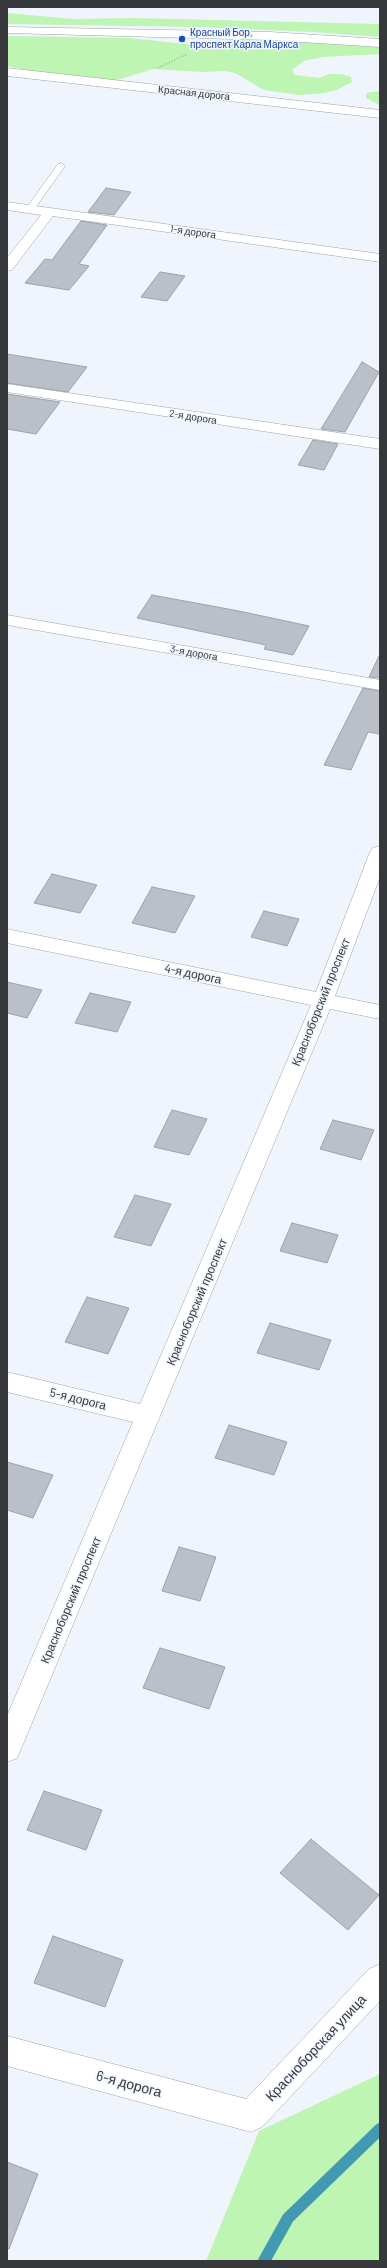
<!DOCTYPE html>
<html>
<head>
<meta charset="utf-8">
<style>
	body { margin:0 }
	#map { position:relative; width:387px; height:2268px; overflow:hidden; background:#f0f5fd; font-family:Barlow,sans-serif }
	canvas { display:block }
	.frame { position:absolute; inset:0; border:8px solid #36383b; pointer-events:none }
</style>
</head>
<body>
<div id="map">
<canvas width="387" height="2268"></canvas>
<div class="frame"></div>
</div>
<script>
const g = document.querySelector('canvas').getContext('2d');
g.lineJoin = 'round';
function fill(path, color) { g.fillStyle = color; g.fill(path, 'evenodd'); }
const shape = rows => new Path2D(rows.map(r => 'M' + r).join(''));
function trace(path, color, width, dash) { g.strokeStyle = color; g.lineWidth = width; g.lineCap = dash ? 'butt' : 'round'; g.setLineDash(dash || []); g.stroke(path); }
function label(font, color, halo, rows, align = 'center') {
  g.font = font + ' Barlow,sans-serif'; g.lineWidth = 3; g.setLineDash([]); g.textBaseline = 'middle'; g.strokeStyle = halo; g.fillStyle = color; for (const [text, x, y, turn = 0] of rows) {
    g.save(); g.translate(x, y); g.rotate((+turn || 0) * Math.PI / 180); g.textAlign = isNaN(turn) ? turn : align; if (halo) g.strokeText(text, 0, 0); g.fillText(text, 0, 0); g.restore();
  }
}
fill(shape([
	[7,13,74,19,133,18,380,24,380,37,313,32,197,27,7,24],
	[7,36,130,38,203,46,237,40,320,43,380,47,380,54,323,57,304,61,292,70,295,75,320,78,329,74,341,74,351,77,352,82,337,90,325,93,300,95,264,90,235,73,225,71,202,72,153,69,114,81,41,73,7,66],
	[380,91,380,105,366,98,366,93],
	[380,2074,380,2261,206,2261,259,2131]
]), '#bef5b2');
trace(shape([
	[264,2261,288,2218,380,2129]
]), '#4299b2', 12);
const building = shape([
	[106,188,131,192,114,215,88,212,106,188],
	[81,221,107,225,79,264,89,266,69,290,25,283,45,259,52,260,81,221],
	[160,272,185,276,167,301,141,297,160,272],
	[7,354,87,367,68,392,7,383,7,354],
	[362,362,379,372,345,432,321,429,362,362],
	[7,394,60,402,36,434,7,429,7,394],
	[313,440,338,444,324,470,298,465,313,440],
	[152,595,239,611,309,626,293,655,264,649,266,645,137,618,152,595],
	[380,654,380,678,369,677,380,654],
	[363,688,380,691,380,734,368,732,351,770,324,765,363,688],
	[52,874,97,885,80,913,34,903,52,874],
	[152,887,195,896,175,933,132,923,152,887],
	[264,911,299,919,287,946,251,937,264,911],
	[7,982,42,990,27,1018,7,1013,7,982],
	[90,993,131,1002,117,1032,75,1023,90,993],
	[172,1110,207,1119,189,1155,154,1147,172,1110],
	[333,1120,374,1130,361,1160,320,1149,333,1120],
	[135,1195,171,1204,151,1246,114,1237,135,1195],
	[292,1223,338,1235,327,1263,280,1251,292,1223],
	[87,1297,129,1308,108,1354,65,1342,87,1297],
	[270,1323,331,1340,319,1370,257,1353,270,1323],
	[229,1425,287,1442,274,1475,215,1458,229,1425],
	[7,1462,53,1475,33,1518,7,1510,7,1462],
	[179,1547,216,1557,200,1601,162,1591,179,1547],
	[160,1648,225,1667,209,1709,143,1688,160,1648],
	[44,1791,102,1810,86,1850,27,1830,44,1791],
	[311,1839,379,1895,348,1930,280,1873,311,1839],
	[53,1936,123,1960,105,2007,34,1983,53,1936],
	[7,2162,38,2174,9,2249,7,2249,7,2162]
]);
fill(building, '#bbc0c8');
trace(building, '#9da1a9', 1);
const service = shape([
	[61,163,65,166,33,211,27,211,27,207,58,164,61,163]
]);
const minor = shape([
	[7,68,380,110,380,118,7,76,7,68],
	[7,202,380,254,380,262,53,216,12,270,7,271,7,258,41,215,7,210,7,202],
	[7,384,380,439,380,449,7,392,7,384],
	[7,615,380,680,380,690,7,625,7,615],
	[380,846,380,877,335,996,380,1005,380,1019,330,1009,21,1749,17,1758,7,1762,7,1716,133,1422,7,1392,7,1372,140,1404,311,1005,7,943,7,929,316,992,370,852,373,848,380,846],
	[380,1964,380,2001,262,2127,251,2132,7,2066,7,2036,246,2099,369,1969,380,1964]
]);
const secondary = shape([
	[7,27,270,32,380,39,380,47,270,40,7,33,7,27]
]);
trace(service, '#9ca1a9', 1);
trace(minor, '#9ca1a9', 1);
trace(secondary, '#9ca1a9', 1);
trace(shape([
	[158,68,187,54]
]), '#a4a7ad', 1.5, [1, 2]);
fill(service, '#fff');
fill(minor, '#fff');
fill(secondary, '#fff');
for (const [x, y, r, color] of [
	[182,39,4,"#1a4fb4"]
]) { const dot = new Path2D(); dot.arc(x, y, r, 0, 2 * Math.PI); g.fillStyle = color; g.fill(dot); trace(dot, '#f0f5fd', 1.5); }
label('10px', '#164399', '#f0f5fd', [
	["Красный Бор,",190,33],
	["проспект Карла Маркса",190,45]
], 'left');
label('10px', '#36383b', '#f0f5fd', [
	["Красная дорога",194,93,6],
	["1-я дорога",193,232,8],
	["2-я дорога",193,417,9],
	["3-я дорога",194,653,10]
]);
label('12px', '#36383b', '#f0f5fd', [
	["4-я дорога",193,974,12],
	["Красноборский проспект",321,1002,-68],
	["Красноборский проспект",197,1302,-67],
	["5-я дорога",78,1399,14],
	["Красноборский проспект",71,1600,-67]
]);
label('14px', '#36383b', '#f0f5fd', [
	["Красноборская улица",316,2048,-47],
	["6-я дорога",129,2084,15]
]);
</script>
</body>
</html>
